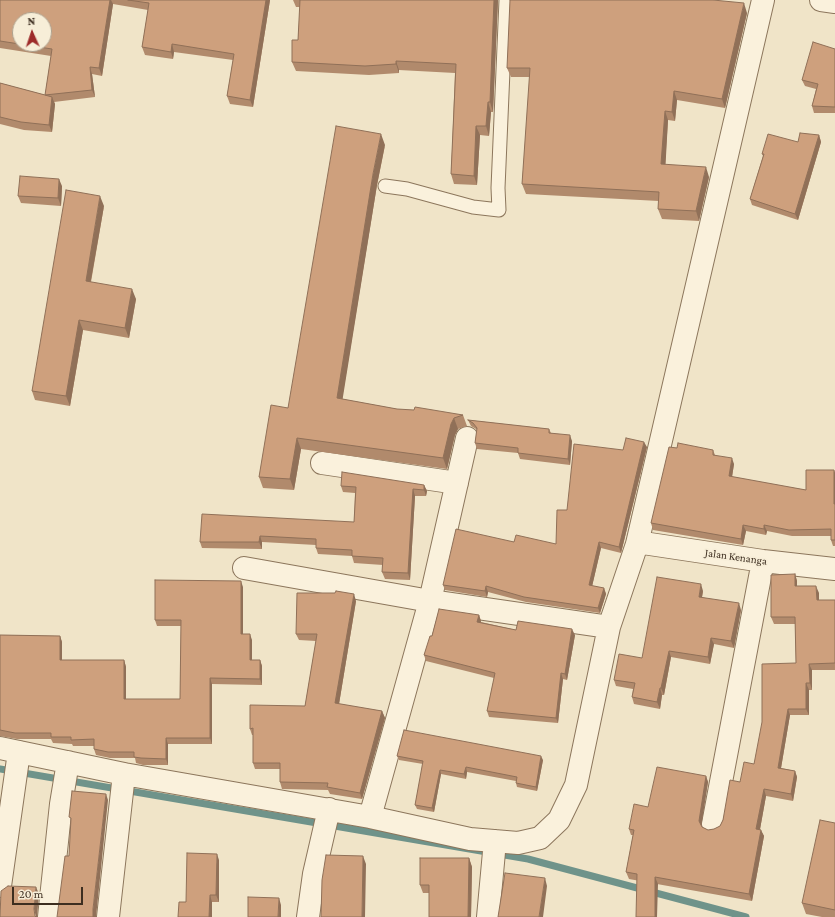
<!DOCTYPE html>
<html>
<head>
<meta charset="utf-8">
<style>
	body { margin:0 }
	#map { position:relative; width:835px; height:917px; overflow:hidden; background:#f0e4c8; font-family:"Crimson Pro",serif }
	canvas { display:block }
	.north { position:absolute; left:12px; top:12px; width:40px; height:40px; box-sizing:border-box; background:#f7eed8; border:1px solid #ada18e; border-radius:50%; rotate:357deg; font-size:11px; font-weight:700; line-height:16px; text-align:center; color:#3d2e20 }
	.north::after { content:''; display:block; margin:auto; width:14px; height:18px; background:#9d2b2a; clip-path:polygon(50% 0,100% 100%,50% 72%,0 100%) }
	.scale { position:absolute; left:12px; top:887px; width:71px; height:18px; box-sizing:border-box; border:2px solid #3d2e20; border-top:0; padding-left:5px; font-size:12px; line-height:14px; white-space:nowrap; color:#3d2e20; -webkit-text-stroke:3px #f7eed8; paint-order:stroke }
</style>
</head>
<body>
<div id="map">
<canvas width="835" height="917"></canvas>
<div class="north">N</div>
<div class="scale">20 m</div>
</div>
<script>
const g = document.querySelector('canvas').getContext('2d');
g.lineJoin = 'round';
const shape = rows => new Path2D(rows.map(r => 'M' + r).join(''));
function trace(path, color, width, dash) { g.strokeStyle = color; g.lineWidth = width; g.lineCap = dash ? 'butt' : 'round'; g.setLineDash(dash || []); g.stroke(path); }
function fill(path, color) { g.fillStyle = color; g.fill(path, 'evenodd'); }
function label(font, color, halo, rows, align = 'center') {
  g.font = font + ' "Crimson Pro",serif'; g.lineWidth = 3.5; g.setLineDash([]); g.textBaseline = 'middle'; g.strokeStyle = halo; g.fillStyle = color; for (const [text, x, y, turn = 0] of rows) {
    g.save(); g.translate(x, y); g.rotate((+turn || 0) * Math.PI / 180); g.textAlign = isNaN(turn) ? turn : align; if (halo) g.strokeText(text, 0, 0); g.fillText(text, 0, 0); g.restore();
  }
}
trace(shape([
	[0,769,528,859,746,917]
]), '#6f938a', 7);
const lane = shape([
	[385,186,407,189,473,207,499,210,498,188,506,0]
]);
const street = shape([
	[821,0,835,2],
	[322,463,457,483],
	[637,544,643,543,763,561,835,569],
	[244,568,430,601,609,627],
	[0,748,124,774,370,817,470,839,518,843,540,838,559,820,576,785,609,627,637,544,763,0],
	[370,817,430,601,467,438],
	[713,824,763,561],
	[0,886,19,752],
	[49,917,61,804,68,762],
	[108,917,124,774],
	[308,917,314,874,329,809],
	[488,917,495,841]
]);
trace(lane, '#8c765c', 15);
trace(street, '#8c765c', 24);
trace(lane, '#faf1dc', 13);
trace(street, '#faf1dc', 22);
fill(shape([
	[0,0,270,0,253,107,230,104,227,96,233,60,174,52,173,59,145,55,142,47,148,10,113,4,102,76,92,74,95,97,54,102,55,104,52,132,24,130,0,124,0,83,45,95,51,56,0,48],
	[293,0,498,0,493,112,491,112,489,136,480,135,477,185,454,184,451,174,455,73,399,70,399,73,369,75,296,71,292,62,298,40,300,7,296,7],
	[747,13,725,108,677,100,675,121,668,120,665,165,709,177,699,221,662,219,658,209,659,201,526,194,522,184,530,77,511,77,507,68],
	[835,49,835,113,814,113,812,106,816,89,805,86,802,80],
	[819,135,821,142,798,220,752,205,750,199,763,156,762,154],
	[385,145,377,185,342,399,397,409,463,415,467,426,458,429,455,435,447,469,301,449,294,490,263,488,259,477,288,408],
	[62,186,61,206,21,203,18,196],
	[104,206,91,282,136,299,129,338,83,330,70,406,35,400,32,391],
	[468,420,549,429,551,433,572,441,570,465,520,459,518,453,477,449,475,443,477,430,476,429,471,426],
	[647,447,621,553,601,548,592,586,604,588,606,594,600,613,526,602,488,592,487,597,445,590,443,585,514,542,556,544,567,510,623,450],
	[677,448,713,450,715,455,734,464,732,477,806,490,834,470,835,473,835,546,833,546,831,540,831,536,792,536,767,531,766,535,746,531,743,545,653,530,651,523],
	[424,485,427,491,426,496,415,496,410,580,385,579,382,572,383,565,354,563,352,556,318,554,316,548,316,545,262,542,262,549,202,548,200,542,354,522,355,493,343,492,341,486],
	[795,574,797,581,797,586,819,593,819,600,835,600,835,670,812,670,812,690,809,690,809,715,790,715,781,768,795,771,797,777,793,801,766,796,760,829,764,836,752,901,629,879,626,872,633,835,631,835,629,829,648,807,706,776,708,782,701,825,702,827,708,830,714,829,720,826,740,782,754,764,796,663,795,624,774,624,771,617],
	[243,587,243,634,252,640,252,660,260,660,262,666,262,685,212,684,212,744,168,744,168,765,143,765,136,763,135,758,110,758,96,755,94,749,94,746,73,746,72,744,53,743,51,739,17,739,0,736,0,635,60,636,62,642,62,660,124,660,126,667,126,699,180,699,181,626,157,626,155,620],
	[703,591,702,597,741,610,734,648,714,644,710,664,671,657,664,695,662,695,660,709,634,704,632,697,633,689,616,686,614,680,642,658],
	[356,601,339,704,382,711,385,718,362,799,330,794,328,790,282,789,280,782,280,769,255,769,253,763,253,735,252,735,250,729,305,706,316,641,299,640,296,634],
	[479,615,481,621,481,622,516,630,575,635,567,680,563,679,558,723,489,717,487,711,494,678,426,661,424,655,432,636],
	[397,756,543,760,537,791,517,787,516,783,516,781,467,772,466,779,441,774,434,812,417,809,415,805,423,764,399,760],
	[835,823,835,917,822,917,806,914,802,903],
	[469,858,472,867,471,917,429,917,429,893,423,893,420,885],
	[219,860,219,902,212,902,212,917,178,917,186,902]
]), '#b18a6c');
fill(shape([
	[110,0,111,0,113,4,102,76,99,68],
	[266,0,270,0,253,107,250,100],
	[494,0,498,0,493,112,490,102],
	[744,3,747,13,725,108,722,99],
	[172,44,174,52,173,59,171,52],
	[396,61,399,70,399,73,396,64],
	[90,67,92,74,95,97,92,90],
	[674,91,677,100,675,121,672,112],
	[52,97,55,104,52,132,49,125],
	[488,102,491,112,489,136,486,126],
	[665,111,668,120,665,174,661,164],
	[476,126,480,135,477,185,474,176],
	[381,134,385,145,377,185,341,409,337,398,373,174],
	[819,135,821,142,798,220,795,214],
	[706,167,709,177,699,221,696,211],
	[59,179,62,186,61,206,58,198],
	[100,196,104,206,89,291,86,281],
	[132,289,136,299,129,338,125,328],
	[79,320,83,330,70,406,66,396],
	[454,418,458,429,455,435,447,469,443,458,451,424],
	[570,435,572,441,570,465,568,459],
	[297,438,301,449,294,490,290,479],
	[644,442,647,447,621,553,619,547],
	[732,458,734,464,731,483,729,476],
	[834,470,835,473,835,507,834,504],
	[424,485,427,491,426,496,424,490],
	[413,489,415,496,410,580,408,573],
	[743,525,746,531,743,545,741,539],
	[764,525,767,531,766,535,764,529],
	[260,536,262,542,262,549,259,542],
	[599,542,601,548,591,591,589,585],
	[795,574,797,581,797,593,795,586],
	[241,581,243,587,243,641,241,634],
	[701,584,703,591,701,603,699,597],
	[486,586,488,592,487,597,485,591],
	[816,586,819,593,819,607,817,600],
	[604,588,606,594,600,613,598,608],
	[354,594,356,601,338,710,335,703],
	[739,603,741,610,734,648,731,641],
	[479,615,481,621,479,628,477,622],
	[572,629,575,635,567,680,565,674],
	[250,634,252,640,252,666,250,660],
	[60,636,62,642,62,666,60,660],
	[711,638,714,644,710,664,708,657],
	[669,651,671,657,664,695,661,688],
	[124,660,126,667,126,705,124,699],
	[260,660,262,666,262,685,260,679],
	[809,664,812,670,812,690,810,683],
	[561,673,563,679,558,723,556,718],
	[210,678,212,684,212,744,210,738],
	[806,683,809,690,809,715,806,709],
	[660,688,662,695,660,709,657,702],
	[788,709,790,715,780,774,778,768],
	[382,711,385,718,362,799,360,793],
	[166,738,168,744,168,765,166,759],
	[541,756,543,760,537,791,536,787],
	[466,767,467,772,466,779,464,774],
	[440,770,441,774,434,812,432,808],
	[795,771,797,777,793,801,791,794],
	[706,776,708,782,701,828,699,821],
	[764,789,766,796,759,835,756,829],
	[106,794,108,800,96,917,93,917,93,909],
	[761,830,764,836,752,901,749,894],
	[217,854,219,860,219,902,216,895],
	[363,856,366,864,365,917,362,917],
	[469,858,472,867,471,917,468,917],
	[655,877,658,884,657,917,655,917],
	[545,878,547,886,543,917,539,917],
	[36,887,39,894,37,917,36,917,34,909],
	[210,895,212,902,212,917,209,917],
	[279,898,281,905,281,917,278,917]
]), '#907058');
const building = shape([
	[0,0,110,0,99,68,90,67,92,90,45,95,52,97,49,125,21,122,0,117,0,83,45,95,52,49,0,41,0,0],
	[20,20,44,20,44,44,20,44,20,20],
	[128,0,266,0,250,100,227,96,234,54,172,44,171,52,142,47,149,3,128,0],
	[300,0,494,0,490,102,488,102,486,126,476,126,474,176,451,174,456,64,396,61,396,64,365,66,292,62,292,40,298,40,300,0],
	[510,0,713,0,744,3,722,99,674,91,672,112,665,111,661,164,706,167,696,211,658,209,659,192,522,184,530,68,507,68,510,0],
	[813,42,835,49,835,107,812,106,818,84,802,80,813,42],
	[336,126,381,134,373,174,337,398,397,409,414,410,415,407,463,415,454,418,451,424,443,458,297,438,290,479,259,477,271,405,288,408,336,126],
	[800,133,819,135,795,214,750,199,764,154,762,154,768,134,798,142,800,133],
	[20,176,59,179,58,198,18,196,20,176],
	[66,190,100,196,86,281,132,289,125,328,79,320,66,396,32,391,66,190],
	[468,420,549,429,549,433,570,435,568,459,518,453,518,448,475,443,477,428,473,423,468,420],
	[626,438,644,442,619,547,599,542,589,585,604,588,598,608,524,597,486,586,485,591,443,585,456,529,514,542,516,535,556,544,557,510,567,510,574,444,623,450,626,438],
	[678,443,713,450,713,455,732,458,729,476,806,490,806,470,834,470,834,504,835,504,835,540,831,540,831,529,789,530,764,525,764,529,743,525,741,539,651,523,669,447,677,448,678,443],
	[342,472,424,485,424,490,413,489,408,573,382,572,383,558,352,556,352,550,316,548,316,539,260,536,259,542,200,542,202,514,354,522,356,487,341,486,342,472],
	[795,574,795,586,816,586,817,600,835,600,835,663,809,664,810,683,806,683,806,709,788,709,778,768,795,771,791,794,764,789,756,829,761,830,749,894,655,877,655,917,636,917,637,874,626,872,634,830,629,829,634,804,648,807,657,767,706,776,699,821,702,827,708,830,714,829,720,826,723,820,730,780,740,782,744,762,754,764,762,722,762,664,796,663,795,617,771,617,771,575,795,574],
	[657,577,701,584,699,597,739,603,731,641,711,638,708,657,669,651,661,688,660,688,657,702,632,697,635,683,614,680,619,654,642,658,657,577],
	[155,580,241,581,241,634,250,634,250,660,260,660,260,679,210,678,210,738,166,738,166,759,141,758,134,757,134,752,108,752,94,749,94,739,71,740,71,737,51,737,51,733,15,733,0,730,0,635,60,636,60,660,124,660,124,699,180,699,181,620,155,620,155,580],
	[336,591,354,594,335,703,382,711,360,793,327,787,328,783,280,782,280,763,253,763,253,728,250,729,250,705,305,706,317,634,296,634,297,593,335,593,336,591],
	[439,609,479,615,477,622,516,630,518,621,572,629,565,674,561,673,556,718,487,711,495,673,424,655,430,636,432,636,439,609],
	[404,730,541,756,536,787,516,783,517,777,466,767,464,774,440,770,432,808,415,805,423,761,397,756,404,730],
	[72,791,106,794,93,909,93,917,57,917,65,856,69,856,71,818,69,817,72,791],
	[820,820,835,823,835,910,802,903,820,820],
	[187,853,217,854,216,895,210,895,209,917,178,917,179,902,186,902,187,853],
	[326,855,363,856,362,917,321,917,322,880,326,855],
	[420,858,469,858,468,917,429,917,429,885,420,885,420,858],
	[505,873,545,878,539,917,498,917,505,873],
	[8,886,36,887,34,909,35,916,36,917,0,917,1,891,8,886],
	[248,897,279,898,278,917,248,917,248,897]
]);
fill(building, '#cea07d');
trace(building, '#907058', 1);
label('11px', '#3d2e20', '#f7eed8', [
	["Jalan Kenanga",736,557,8]
]);
</script>
</body>
</html>
